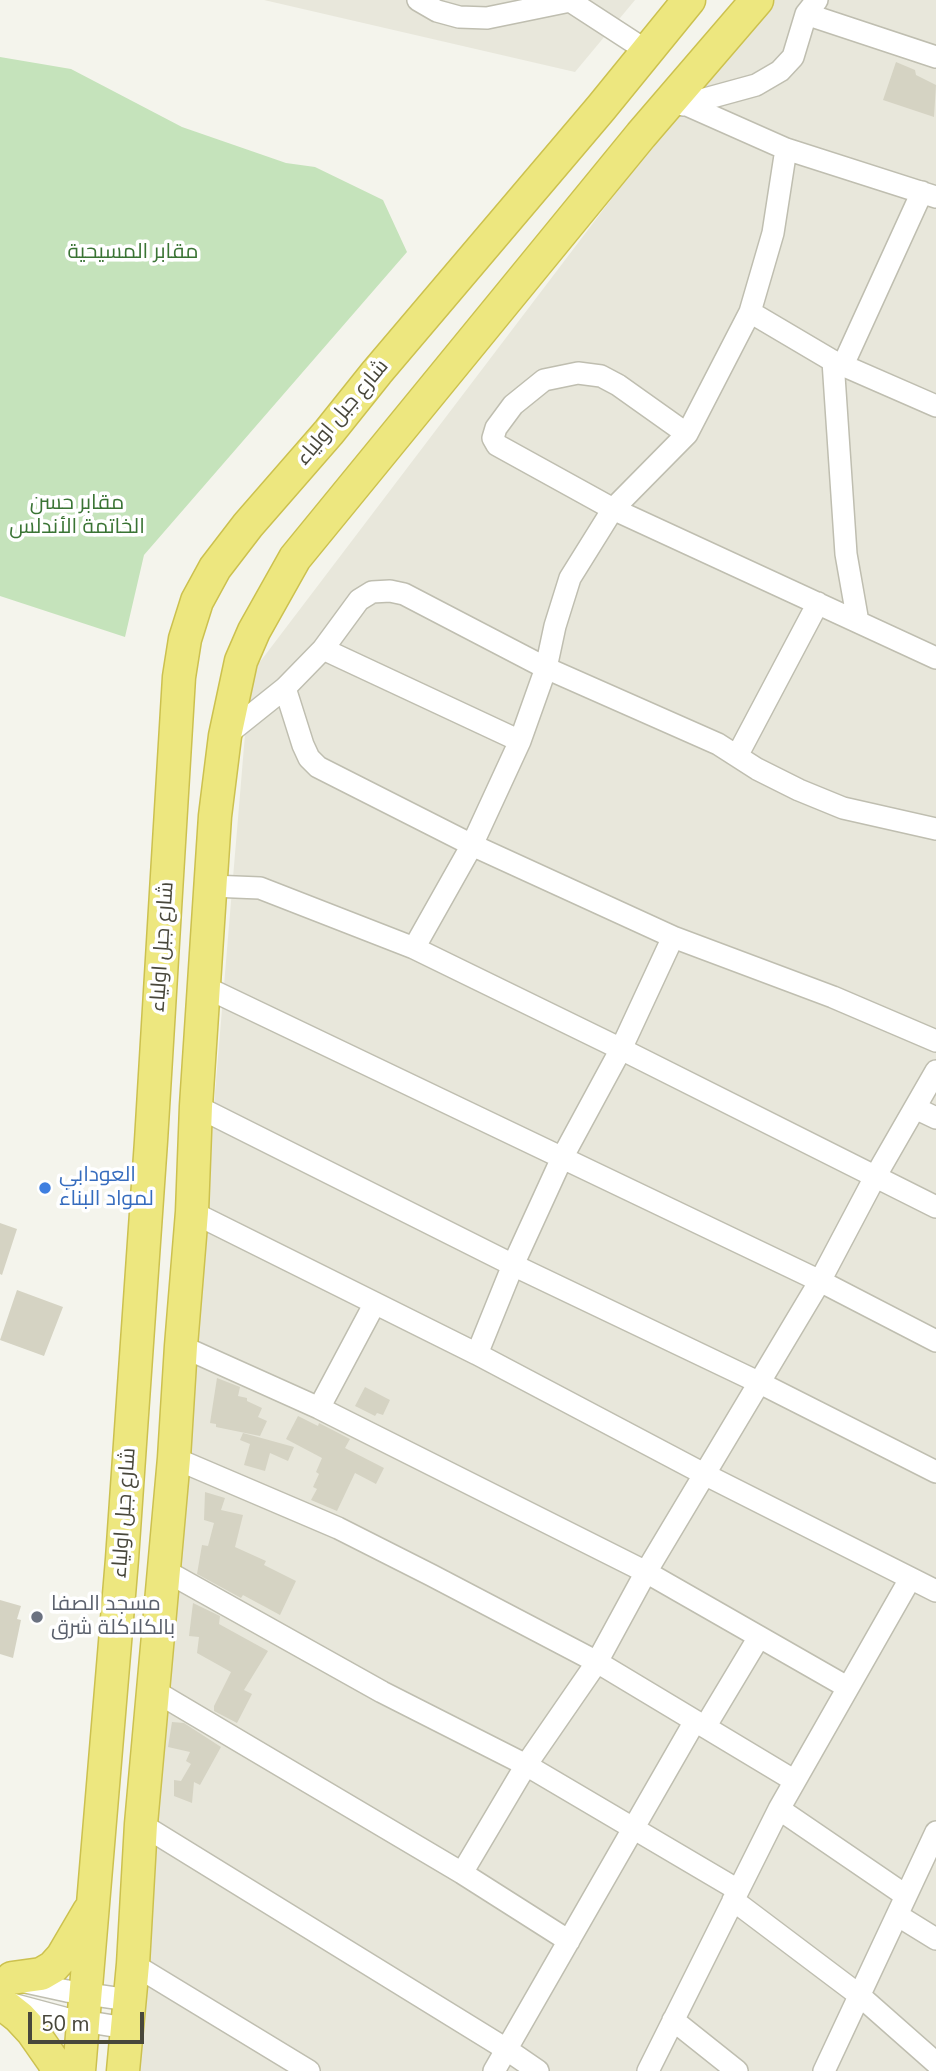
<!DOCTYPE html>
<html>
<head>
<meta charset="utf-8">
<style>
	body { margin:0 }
	#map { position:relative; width:936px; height:2071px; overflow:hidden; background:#f4f4ec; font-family:"Nunito Sans",sans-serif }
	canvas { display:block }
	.scale { position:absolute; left:28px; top:2012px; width:116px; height:32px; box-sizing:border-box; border:4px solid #48473b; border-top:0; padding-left:9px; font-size:21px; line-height:24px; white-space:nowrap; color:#48473b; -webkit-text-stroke:5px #fff; paint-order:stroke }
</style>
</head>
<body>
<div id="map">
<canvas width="936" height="2071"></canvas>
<div class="scale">50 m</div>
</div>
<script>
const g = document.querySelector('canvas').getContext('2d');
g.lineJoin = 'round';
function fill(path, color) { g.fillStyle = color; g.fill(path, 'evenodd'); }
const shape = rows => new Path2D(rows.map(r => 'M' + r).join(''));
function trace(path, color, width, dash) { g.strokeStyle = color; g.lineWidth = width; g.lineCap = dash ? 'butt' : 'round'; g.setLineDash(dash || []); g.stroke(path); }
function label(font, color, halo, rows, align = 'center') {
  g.font = font + ' "Nunito Sans",Cairo,sans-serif'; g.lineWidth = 7; g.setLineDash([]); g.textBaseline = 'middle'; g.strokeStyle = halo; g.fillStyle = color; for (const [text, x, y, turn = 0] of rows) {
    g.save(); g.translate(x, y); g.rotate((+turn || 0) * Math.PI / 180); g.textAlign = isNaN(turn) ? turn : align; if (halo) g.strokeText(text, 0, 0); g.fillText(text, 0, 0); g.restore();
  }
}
fill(shape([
	[264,0,635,0,575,72],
	[769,0,936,0,936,2071,133,2071,250,675,666,127]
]), '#e8e7db');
fill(shape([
	[0,57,71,69,182,127,286,163,315,167,383,200,407,252,144,555,125,637,0,596]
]), '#c5e3bb');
fill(shape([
	[896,62,915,70,916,75,936,85,934,117,883,100],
	[0,1223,17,1229,2,1275,0,1274],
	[17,1290,63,1307,44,1356,0,1340],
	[217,1378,240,1387,238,1396,247,1398,247,1401,262,1408,258,1417,267,1421,260,1436,216,1427,216,1424,210,1423],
	[365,1387,390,1400,383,1415,377,1413,375,1416,355,1406],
	[298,1416,318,1426,319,1423,350,1439,345,1448,384,1468,376,1484,355,1473,337,1511,311,1500,317,1489,313,1487,319,1474,316,1472,322,1458,286,1439],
	[243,1433,265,1439,294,1447,288,1461,270,1453,265,1471,244,1465,250,1444,240,1440],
	[205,1492,225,1498,221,1510,243,1515,235,1547,266,1561,264,1565,296,1581,280,1615,243,1595,241,1598,197,1574,202,1545,208,1546,214,1523,204,1520],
	[0,1600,21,1606,17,1619,21,1620,13,1658,0,1654],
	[193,1603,220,1616,219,1624,268,1651,244,1690,252,1694,237,1723,214,1711,214,1706,231,1672,197,1653,199,1637,189,1636],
	[172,1722,184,1723,221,1747,200,1785,194,1782,192,1803,174,1796,174,1780,181,1781,191,1764,186,1761,190,1752,168,1747]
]), '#d5d3c3');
const minor = shape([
	[418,0,437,11,459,17,487,18,570,1,647,51],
	[806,14,936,57],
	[671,98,786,149,936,197],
	[683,105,756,85,780,71,793,57,806,14,817,0],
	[750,312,833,361,936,406],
	[833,361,846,554,858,622],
	[843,365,922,192],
	[687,434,618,385,601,376,578,373,544,380,513,405,496,428,493,438,497,445,613,509,936,658],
	[323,649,359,600,372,592,390,591,404,594,546,668,718,744,757,769,799,790,843,808,936,829],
	[285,688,303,745,309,758,318,767,472,845,673,937,833,997,936,1041],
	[225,736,285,688,323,649,520,741],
	[737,756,818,603],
	[211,886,260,888,414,948,621,1049,936,1207],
	[414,948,472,845,520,741,546,668,555,626,570,578,613,509,687,434,750,312,773,233,786,149],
	[205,987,820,1281,936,1341],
	[196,1106,513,1265,758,1382,936,1472],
	[915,1108,936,1118],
	[192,1212,477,1354,704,1474,936,1591],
	[181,1346,319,1408,646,1572,847,1687],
	[477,1354,513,1265,562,1158,621,1049,673,937],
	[319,1408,375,1303],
	[174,1458,338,1528,431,1575,597,1662,795,1781],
	[164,1570,382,1692,526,1765,738,1890],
	[153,1690,462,1873,569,1941],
	[705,1727,759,1637],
	[779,1809,905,1895],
	[141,1824,506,2049,538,2071],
	[462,1873,526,1765,597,1662,646,1572,820,1281,875,1177,936,1071],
	[733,1900,859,1995,936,2063],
	[897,1915,936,1939],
	[133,1964,309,2071],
	[21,1981,67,1991,129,2000],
	[8,2003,64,2018,126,2028],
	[673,2020,737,2071],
	[494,2071,695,1721],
	[648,2071,779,1809,910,1579],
	[824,2071,936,1832]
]);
const highway = shape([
	[12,1978,41,1974,53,1967,62,1957,89,1911],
	[0,2002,19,2017,32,2031,53,2061,58,2071],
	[79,2071,122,1559,151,1141,179,677,185,639,197,601,215,568,248,525,329,432,377,372,601,108,689,0],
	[123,2071,133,1964,141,1824,174,1458,181,1346,192,1212,196,1106,215,816,225,736,241,661,254,631,295,558,641,135,757,0]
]);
trace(minor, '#bfbeb0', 24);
trace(highway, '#ccc14f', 35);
trace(minor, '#fff', 21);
trace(highway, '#ede77f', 32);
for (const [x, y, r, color] of [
	[45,1188,7,"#3f7fe0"],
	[37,1617,7,"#6b7280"]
]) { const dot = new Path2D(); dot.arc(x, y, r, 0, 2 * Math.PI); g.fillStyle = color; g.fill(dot); trace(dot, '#fff', 2.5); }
label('21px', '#3a7434', '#fff', [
	["مقابر المسيحية",133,253],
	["مقابر حسن",77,504],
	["الخاتمة الأندلس",77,528]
]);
label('21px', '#48473b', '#fff', [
	["شارع جبل اولياء",343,413,-50],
	["شارع جبل اولياء",163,947,-86],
	["شارع جبل اولياء",125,1513,-86]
]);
label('21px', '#366cbe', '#fff', [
	["العودابي",59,1176],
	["لمواد البناء",59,1200]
], 'left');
label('21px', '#5b616d', '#fff', [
	["مسجد الصفا",51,1605],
	["بالكلاكلة شرق",51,1629]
], 'left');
</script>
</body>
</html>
